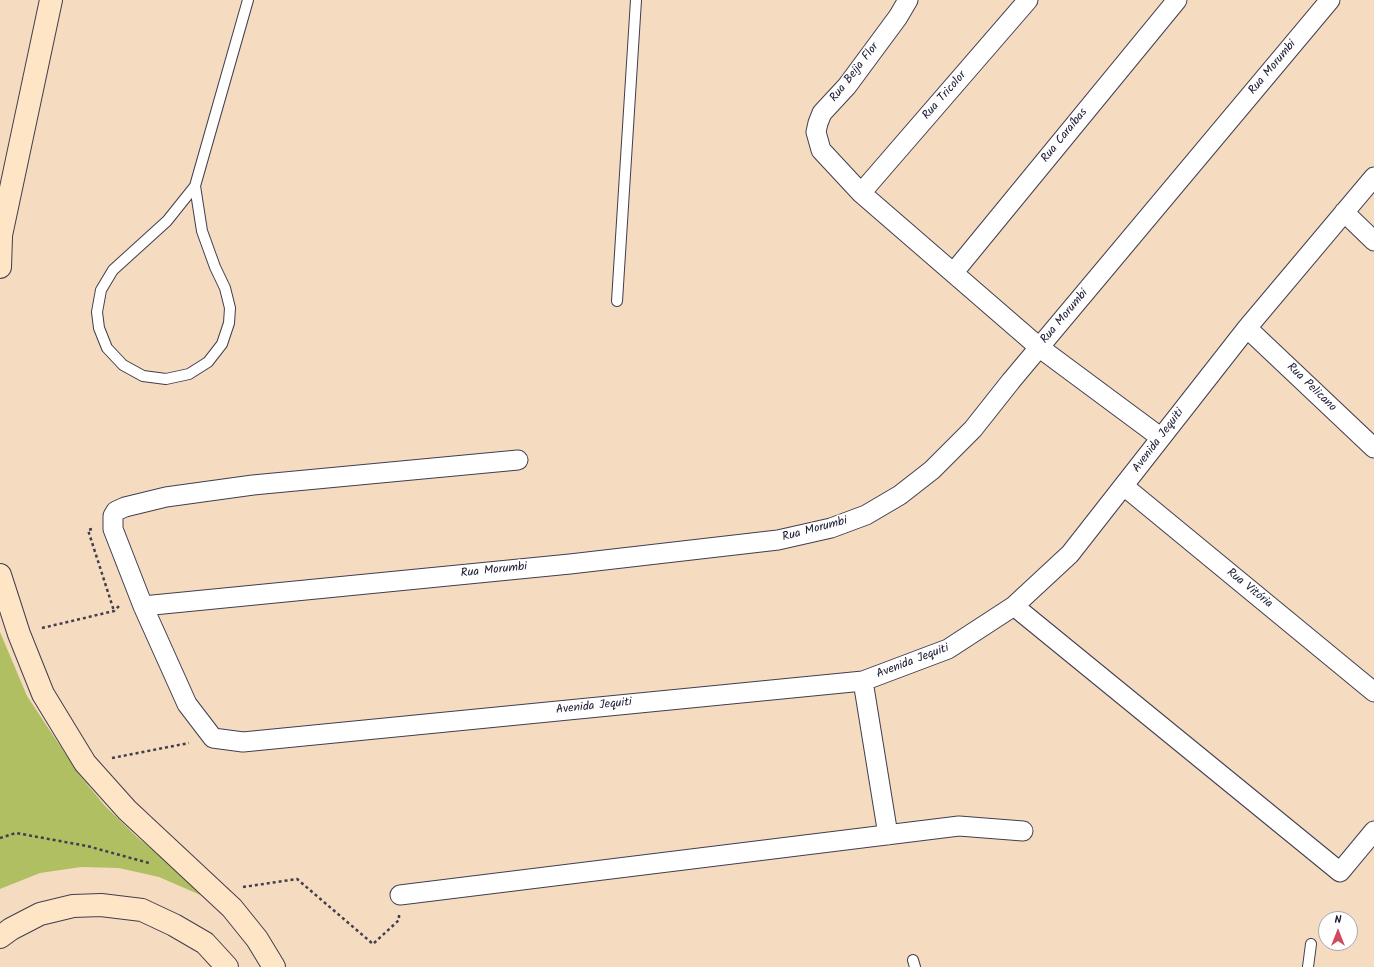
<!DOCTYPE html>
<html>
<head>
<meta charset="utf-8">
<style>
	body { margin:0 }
	#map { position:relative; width:1374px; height:967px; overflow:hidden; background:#f5dcc0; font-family:Kalam,sans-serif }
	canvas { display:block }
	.north { position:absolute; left:1318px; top:911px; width:40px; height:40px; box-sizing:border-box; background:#fff; border:1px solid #a7a7b1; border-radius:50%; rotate:0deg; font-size:11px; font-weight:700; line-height:16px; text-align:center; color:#22223b }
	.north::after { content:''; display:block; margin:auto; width:14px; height:18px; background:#d1495b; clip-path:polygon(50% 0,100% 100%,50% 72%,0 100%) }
</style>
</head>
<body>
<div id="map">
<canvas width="1374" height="967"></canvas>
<div class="north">N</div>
</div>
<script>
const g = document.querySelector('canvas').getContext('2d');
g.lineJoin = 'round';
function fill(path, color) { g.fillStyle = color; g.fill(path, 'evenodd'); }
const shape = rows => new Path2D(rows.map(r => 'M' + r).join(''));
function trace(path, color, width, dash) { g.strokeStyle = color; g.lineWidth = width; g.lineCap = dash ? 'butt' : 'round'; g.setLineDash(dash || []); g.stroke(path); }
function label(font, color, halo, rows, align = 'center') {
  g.font = font + ' Kalam,sans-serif'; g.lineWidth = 3; g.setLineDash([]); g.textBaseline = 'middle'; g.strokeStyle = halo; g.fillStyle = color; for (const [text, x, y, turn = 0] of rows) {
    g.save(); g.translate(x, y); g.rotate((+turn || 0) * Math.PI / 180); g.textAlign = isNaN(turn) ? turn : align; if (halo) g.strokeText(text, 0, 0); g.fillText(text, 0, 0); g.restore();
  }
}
fill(shape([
	[0,632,27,696,78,773,105,806,137,837,212,900,159,877,119,868,81,867,40,873,0,889]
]), '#afbf62');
const lane = shape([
	[195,186,202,231,215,267,225,288,230,308,229,323,222,344,208,362,189,374,166,379,143,376,123,365,107,348,99,328,97,312,101,290,113,270,167,221,195,186],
	[195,186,248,0],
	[617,301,636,0],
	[913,960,915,967],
	[1308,967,1311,944]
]);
const street = shape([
	[908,0,898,17,847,86,822,113,818,123,816,132,821,150,861,193,1040,348,1160,437],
	[861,193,1028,0],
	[1344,212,1374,241],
	[954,272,1177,0],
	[1247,328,1374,448],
	[518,460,253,485,166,497,125,507,116,511,113,516,113,529,143,606,187,704,213,738,243,742,863,681,948,649,1014,606,1070,554,1247,328,1374,177],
	[1125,487,1374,692],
	[143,606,570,564,778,540,831,528,866,515,900,495,932,470,973,429,1011,381,1330,0],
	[1014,606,1340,872,1374,831],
	[863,681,888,835],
	[400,895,959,826,1023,831]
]);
const secondary = shape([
	[0,240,51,0],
	[0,267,1,237],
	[0,575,19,634,43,694,85,763,127,810,232,908,257,939,274,967],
	[0,937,11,929,40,914,73,906,101,905,142,910,174,925,205,943,227,967]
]);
trace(lane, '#423e4f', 12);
trace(street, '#423e4f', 21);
trace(secondary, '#423e4f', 24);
trace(shape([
	[92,529,88,530,114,611],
	[42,628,114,611,120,605],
	[112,758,189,743],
	[0,838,16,833,87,846,149,863],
	[243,887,297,879,373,944,399,920,399,915]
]), '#423e4f', 2.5, [3, 3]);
trace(lane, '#fff', 10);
trace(street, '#fff', 19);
trace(secondary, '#fde5c5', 22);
label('12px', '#22223b', '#fff', [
	["Rua Morumbi",1273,68,-50],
	["Rua Beija Flor",855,73,-52],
	["Rua Tricolor",945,96,-49],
	["Rua Caraíbas",1065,136,-51],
	["Rua Morumbi",1065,317,-50],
	["Rua Pelicano",1311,388,44],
	["Avenida Jequiti",1159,441,-53],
	["Rua Morumbi",815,530,-15],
	["Rua Morumbi",494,571,-6],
	["Rua Vitória",1249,589,39],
	["Avenida Jequiti",913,662,-21],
	["Avenida Jequiti",594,707,-6]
]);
</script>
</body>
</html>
